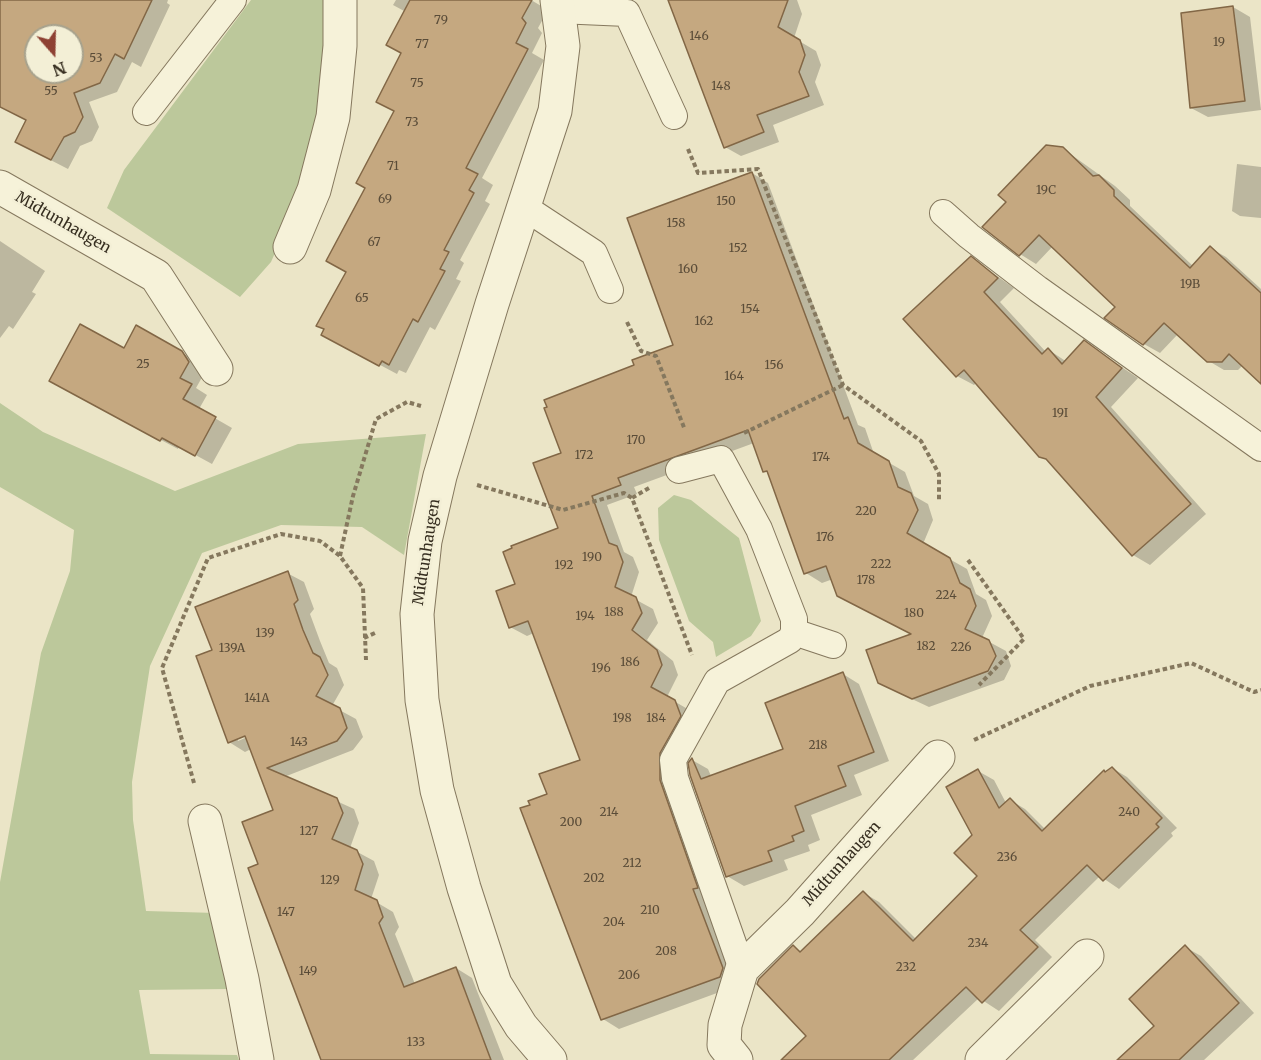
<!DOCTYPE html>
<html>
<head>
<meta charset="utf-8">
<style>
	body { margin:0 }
	#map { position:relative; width:1261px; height:1060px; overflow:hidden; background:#ebe5c7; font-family:Merriweather,serif }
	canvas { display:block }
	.north { position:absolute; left:24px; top:24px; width:60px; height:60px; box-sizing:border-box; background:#f3efd6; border:2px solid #a7a28d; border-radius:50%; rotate:160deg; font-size:16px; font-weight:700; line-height:24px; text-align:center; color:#362e20 }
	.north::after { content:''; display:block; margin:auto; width:21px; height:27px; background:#8e4133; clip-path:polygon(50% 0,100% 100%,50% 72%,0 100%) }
</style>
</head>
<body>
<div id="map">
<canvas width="1261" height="1060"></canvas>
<div class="north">N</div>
</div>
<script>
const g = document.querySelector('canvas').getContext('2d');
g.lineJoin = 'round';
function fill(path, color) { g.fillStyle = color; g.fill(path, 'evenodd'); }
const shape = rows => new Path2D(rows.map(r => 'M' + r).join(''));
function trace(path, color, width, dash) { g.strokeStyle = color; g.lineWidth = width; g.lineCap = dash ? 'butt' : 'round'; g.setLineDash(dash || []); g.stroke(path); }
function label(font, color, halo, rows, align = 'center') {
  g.font = font + ' Merriweather,serif'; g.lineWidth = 5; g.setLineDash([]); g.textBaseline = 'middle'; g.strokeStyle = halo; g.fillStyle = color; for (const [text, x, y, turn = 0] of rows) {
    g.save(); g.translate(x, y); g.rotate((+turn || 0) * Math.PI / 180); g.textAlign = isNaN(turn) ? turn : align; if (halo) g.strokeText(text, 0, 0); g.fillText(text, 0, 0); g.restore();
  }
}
fill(shape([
	[251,0,329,0,323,101,306,181,271,262,240,297,107,208,124,170],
	[0,403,43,432,175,491,298,444,426,434,404,555,362,527,281,525,202,553,150,666,132,782,133,820,146,911,216,913,228,989,139,990,150,1054,237,1055,239,1060,0,1060,0,882,41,653,70,571,74,530,0,487],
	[674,495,691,500,739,538,761,621,751,636,716,657,713,642,689,621,659,540,658,508]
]), '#bcc89b');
fill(shape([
	[1,0,168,0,167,3,170,5,141,67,132,62,117,92,89,102,99,127,92,141,80,146,68,169,33,151,27,120,0,106],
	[36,36,72,36,72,72,36,72],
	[396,0,531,0,548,10,538,28,542,33,532,53,544,60,482,178,493,185,485,201,490,204,460,260,464,263,456,279,461,281,435,330,430,327,406,373,399,370,397,374,339,343,347,271,367,188,396,111,406,12,393,5],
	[669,0,797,0,802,14,794,38,816,51,821,65,815,82,824,105,773,125,779,142,741,156,725,147],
	[1233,7,1250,17,1261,110,1208,117,1191,108,1183,14],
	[1062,148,1115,186,1130,200,1130,206,1193,266,1210,248,1226,257,1261,289,1261,379,1243,365,1238,370,1224,370,1207,360,1178,334,1160,353,1144,344,1117,307,1053,246,1036,264,1020,254],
	[1237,164,1261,167,1261,218,1240,216,1232,211],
	[752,173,768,183,858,425,865,428,874,454,905,472,914,496,928,504,933,520,923,544,967,569,976,594,986,600,992,616,982,638,1006,651,1011,666,1004,680,929,707,897,692,913,634,833,579,822,583,806,573,770,474,765,471,754,443,634,487,637,494,607,505,624,552,633,557,639,572,631,597,653,609,658,623,647,640,673,661,678,675,667,697,691,711,676,763,736,986,619,1029,603,1019,532,806,549,795,582,761,534,633,527,636,510,627,517,585,560,528,562,454,636,366,675,346],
	[0,241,45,271,32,292,36,294,13,329,9,326,0,338],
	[971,258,1014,288,1000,302,1046,352,1049,350,1067,362,1084,342,1138,378,1111,407,1206,514,1150,565,1133,555,977,382,974,385,957,376],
	[124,350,181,352,198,362,205,372,196,388,207,395,199,409,232,428,212,464,179,446,178,449,67,390],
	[287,573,304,582,314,609,310,614,320,641,329,663,337,668,344,685,332,706,356,719,363,737,353,750,284,777,354,809,359,823,350,848,374,861,379,875,371,899,393,912,399,927,395,934,415,984,456,968,472,978,504,1060,323,1060,260,865,275,811,251,749,245,752,229,742,214,651],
	[251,732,252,735,238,741,238,737],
	[843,674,859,684,889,761,854,775,862,795,811,815,820,840,808,845,810,851,784,860,788,870,744,886,727,876,692,760,708,769,711,776,785,750],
	[1112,768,1127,777,1177,828,1171,833,1173,836,1119,889,1100,876,1035,940,1052,957,999,1011,979,998,913,1060,802,1060,808,1036,793,947,802,952,864,893,879,902,917,940,979,876,974,835,978,771,994,780,1006,803,1010,800,1025,809,1045,829],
	[1185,947,1201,956,1254,1013,1204,1060,1119,1060,1156,1026]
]), '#0003');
const building = shape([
	[0,0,152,0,124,59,115,54,100,83,74,93,83,117,75,132,64,137,51,160,15,142,26,120,0,107,0,0],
	[36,36,72,36,72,72,36,72,36,36],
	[410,0,532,0,522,18,526,23,516,43,528,49,466,168,478,174,469,190,474,193,444,250,449,252,440,269,445,271,418,322,413,319,389,365,382,361,379,366,321,335,324,329,316,326,346,272,326,261,365,188,356,183,394,111,376,102,401,53,386,45,410,0],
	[668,0,788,0,778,27,800,40,805,55,799,72,809,96,757,115,764,132,724,148,668,0],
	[1233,6,1245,101,1190,108,1181,13,1233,6],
	[1046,145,1063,147,1093,176,1099,175,1114,190,1114,196,1190,268,1210,246,1261,293,1261,384,1229,354,1222,362,1207,362,1164,323,1143,345,1104,318,1115,307,1039,235,1019,256,982,227,1006,202,998,195,1046,145],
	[752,172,844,419,848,417,858,443,889,461,898,487,911,493,918,510,907,533,950,558,960,583,970,589,976,606,965,629,989,640,996,656,988,671,912,699,878,683,866,650,911,634,837,596,826,566,804,574,767,471,763,472,748,430,618,478,621,485,592,496,609,543,617,546,623,562,615,587,636,597,642,613,632,630,657,650,662,665,651,687,675,700,681,716,660,753,660,780,698,888,693,889,723,968,720,977,601,1020,520,808,530,805,528,801,547,794,539,774,580,760,528,621,509,628,496,591,515,584,503,552,512,548,511,546,558,528,533,463,561,453,544,408,547,407,544,400,634,365,632,360,673,345,627,218,752,172],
	[971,256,998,278,984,292,1042,354,1048,348,1062,364,1084,340,1122,368,1096,397,1191,504,1132,556,1046,459,1039,457,964,370,956,377,903,319,971,256],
	[80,324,124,348,136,325,182,351,189,362,180,378,192,384,183,399,216,417,195,456,162,438,160,441,49,381,80,324],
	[288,571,298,600,294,604,303,630,313,653,320,657,328,675,316,696,340,708,347,728,337,741,267,768,337,798,343,813,332,839,357,850,363,864,355,890,377,900,383,917,379,923,404,987,456,967,491,1060,321,1060,248,868,258,864,242,822,273,810,245,736,228,743,196,656,212,650,195,607,288,571],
	[843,672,874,752,838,766,846,786,795,806,804,831,792,836,794,841,768,851,772,861,726,877,690,775,688,763,692,758,701,779,783,749,765,703,843,672],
	[1112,767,1162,818,1156,824,1159,827,1103,881,1087,865,1020,930,1038,947,982,1003,966,987,889,1060,781,1060,806,1036,757,984,759,979,793,945,800,952,863,891,913,941,977,876,954,853,972,835,946,787,978,769,999,808,1010,798,1042,831,1104,770,1105,772,1112,767],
	[1185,945,1239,1003,1179,1060,1117,1060,1154,1026,1129,999,1185,945]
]);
fill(building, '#c5a880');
trace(building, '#826746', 1.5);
const lane = shape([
	[558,10,627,13,674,116],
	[146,112,233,0],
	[524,207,594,253,610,290],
	[943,213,969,236,1038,289,1261,448],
	[679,470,721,459,759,529,794,619,794,632,790,640,717,681,673,760,675,778,742,969],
	[794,632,833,645]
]);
const street = shape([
	[0,187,156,276,216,369],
	[290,247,314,190,333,117,340,46,340,0],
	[205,821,242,979,257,1060],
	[550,1060,521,1026,495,984,464,888,437,790,422,700,417,614,425,541,440,476,492,304,555,111,563,46,557,0],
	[736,1060,724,1045,725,1025,742,969,800,912,938,757],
	[982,1060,1087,956]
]);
trace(lane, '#85785e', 28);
trace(street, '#85785e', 35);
trace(shape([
	[688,149,698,173,758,169,843,385,921,441,939,474,939,501],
	[627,322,641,351,656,356,685,430],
	[744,433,843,385],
	[477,485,563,510,624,493,632,498],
	[649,488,632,498,692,655],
	[340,556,353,496,376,419,407,402,421,406],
	[968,560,1024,639,979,685],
	[364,638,377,632],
	[974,740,1090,686,1191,663,1254,692,1261,690],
	[194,783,162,668,208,558,281,534,320,541,340,556,363,588,366,660]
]), '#85785e', 4, [4.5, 3]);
trace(lane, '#f6f2d9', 26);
trace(street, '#f6f2d9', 33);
label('12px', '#5a4c38', null, [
	["79",441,21],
	["146",699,37],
	["19",1219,43],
	["77",422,45],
	["53",96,59],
	["75",417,84],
	["148",721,87],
	["55",51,92],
	["73",412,123],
	["71",393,167],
	["19C",1046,191],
	["69",385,200],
	["150",726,202],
	["158",676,224],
	["67",374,243],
	["152",738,249],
	["160",688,270],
	["19B",1190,285],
	["65",362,299],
	["154",750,310],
	["162",704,322],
	["25",143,365],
	["156",774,366],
	["164",734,377],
	["19I",1060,414],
	["170",636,441],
	["172",584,456],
	["174",821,458],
	["220",866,512],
	["176",825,538],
	["190",592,558],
	["222",881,565],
	["192",564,566],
	["178",866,581],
	["224",946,596],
	["188",614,613],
	["180",914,614],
	["194",585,617],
	["139",265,634],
	["182",926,647],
	["226",961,648],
	["139A",232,649],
	["186",630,663],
	["196",601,669],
	["141A",257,699],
	["198",622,719],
	["184",656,719],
	["143",299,743],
	["218",818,746],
	["214",609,813],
	["240",1129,813],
	["200",571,823],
	["127",309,832],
	["236",1007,858],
	["212",632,864],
	["202",594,879],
	["129",330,881],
	["210",650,911],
	["147",286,913],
	["204",614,923],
	["234",978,944],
	["208",666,952],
	["232",906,968],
	["149",308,972],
	["206",629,976],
	["133",416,1043]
]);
label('15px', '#362e20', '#f3efd6', [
	["Midtunhaugen",63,223,30],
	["Midtunhaugen",427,552,-81],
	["Midtunhaugen",842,864,-48]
]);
</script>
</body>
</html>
